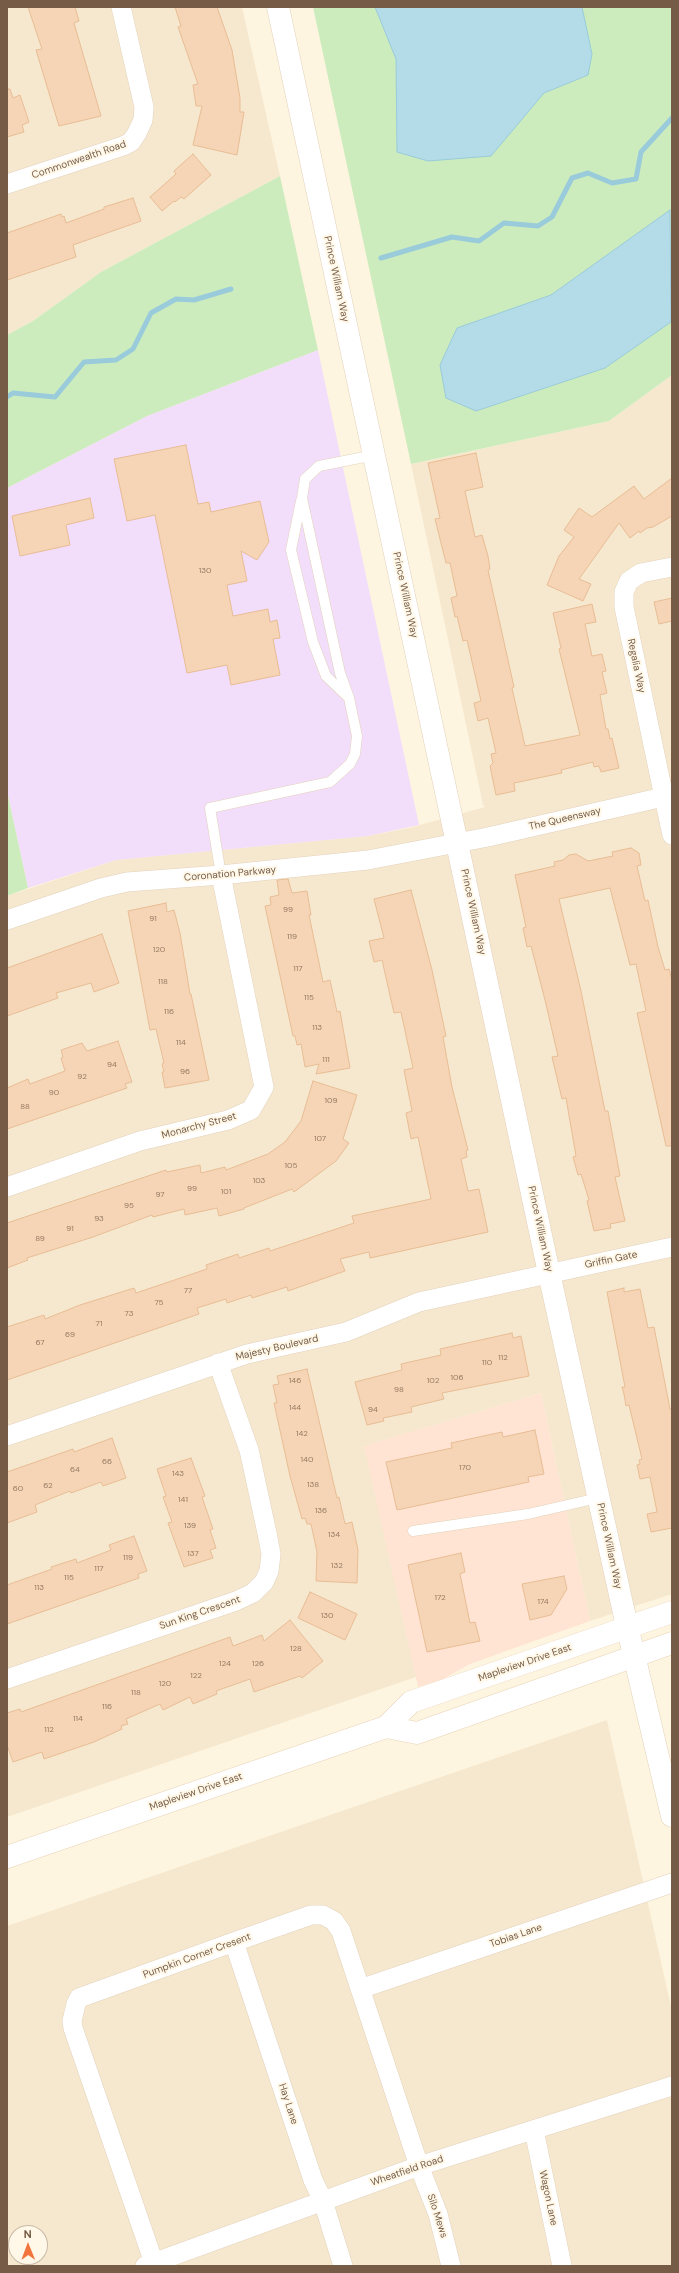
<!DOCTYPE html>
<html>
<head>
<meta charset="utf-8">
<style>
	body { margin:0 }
	#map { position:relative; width:679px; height:2273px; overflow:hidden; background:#fef5e0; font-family:"DM Sans",sans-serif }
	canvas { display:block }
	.frame { position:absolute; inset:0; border:8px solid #765c46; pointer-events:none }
	.north { position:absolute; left:8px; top:2225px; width:40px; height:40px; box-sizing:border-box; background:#fff8e8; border:1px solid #c8baa7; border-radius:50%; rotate:359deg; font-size:11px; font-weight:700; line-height:16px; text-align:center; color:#765c46 }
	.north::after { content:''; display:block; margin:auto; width:14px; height:18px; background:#f1753c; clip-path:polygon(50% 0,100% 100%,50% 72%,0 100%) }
</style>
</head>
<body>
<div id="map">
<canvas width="679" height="2273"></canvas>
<div class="frame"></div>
<div class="north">N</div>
</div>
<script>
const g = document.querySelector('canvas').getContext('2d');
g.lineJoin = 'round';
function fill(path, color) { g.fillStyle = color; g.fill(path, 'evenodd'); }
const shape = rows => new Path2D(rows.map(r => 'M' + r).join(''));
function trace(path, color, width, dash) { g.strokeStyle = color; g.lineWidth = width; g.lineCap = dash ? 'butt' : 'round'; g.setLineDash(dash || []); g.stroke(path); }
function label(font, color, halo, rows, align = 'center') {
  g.font = font + ' "DM Sans",sans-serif'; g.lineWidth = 4; g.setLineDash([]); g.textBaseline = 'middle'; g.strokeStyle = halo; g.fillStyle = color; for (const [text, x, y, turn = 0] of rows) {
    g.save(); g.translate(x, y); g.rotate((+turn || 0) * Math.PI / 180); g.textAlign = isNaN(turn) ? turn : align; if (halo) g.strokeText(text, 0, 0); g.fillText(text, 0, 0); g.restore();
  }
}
fill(shape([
	[7,7,242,7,280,176,101,272,33,321,7,335],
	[672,375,672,1594,590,1621,541,1393,365,1446,416,1677,7,1817,7,896,116,860,368,836,409,828,485,807,483,805,411,464,609,421],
	[607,1720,672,2011,672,2266,7,2266,7,1926],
	[16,2233,40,2233,40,2257,16,2257]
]), '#f6e8ce');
fill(shape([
	[541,1393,590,1621,470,1664,443,1679,418,1687,364,1446]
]), '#ffe4d3');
fill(shape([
	[318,350,419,825,368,836,116,860,28,888,7,791,7,488,147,416]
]), '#f2ddfa');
fill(shape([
	[313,7,672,7,672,375,609,421,411,464],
	[280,176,318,350,147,416,7,488,7,335,33,321,101,272],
	[7,791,28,888,7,896]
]), '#cdecbe');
const water = shape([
	[375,7,582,7,592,54,588,75,544,93,491,156,428,161,397,152,396,59,375,7],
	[670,210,671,322,605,368,476,411,446,398,440,365,457,328,551,295,670,210]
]);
fill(water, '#b4dce8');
trace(water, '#99cbdb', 1);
trace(shape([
	[381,258,452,237,479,241,504,223,538,226,552,217,572,178,588,173,612,183,636,179,641,152,672,118],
	[7,397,13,393,55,397,84,362,116,360,133,349,151,313,176,299,194,300,231,289]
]), '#99cbdb', 5);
const building = shape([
	[28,7,75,7,79,21,74,23,101,116,59,126,36,50,42,49,28,7],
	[175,7,217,7,232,50,240,98,240,112,244,112,237,155,193,145,202,106,196,106,193,85,198,84,178,27,181,26,175,7],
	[7,89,10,89,13,98,20,95,29,122,22,125,24,132,7,137,7,89],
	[193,154,211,175,184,199,181,197,175,202,174,201,162,211,150,197,176,174,174,171,193,154],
	[133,198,141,221,73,245,76,257,7,280,7,233,61,214,62,217,64,216,66,223,104,209,104,207,133,198],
	[186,445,198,504,209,502,211,512,260,501,269,542,257,560,241,551,247,581,227,585,233,616,268,609,270,622,277,620,280,638,273,639,280,675,231,685,227,665,187,673,155,515,127,521,114,459,186,445],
	[476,453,483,487,465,491,475,537,482,535,488,556,490,569,488,570,514,687,512,688,525,746,580,735,559,649,561,648,553,613,592,604,596,622,585,624,592,656,602,654,606,671,602,672,607,693,600,695,606,729,608,729,610,739,612,738,619,768,601,772,599,766,594,767,593,762,561,770,562,773,514,783,515,791,496,795,490,766,493,763,491,754,496,753,488,718,478,721,474,703,481,701,467,640,463,641,457,616,455,617,451,598,457,596,450,563,446,563,435,519,440,518,428,463,476,453],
	[672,478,672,516,653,527,647,528,640,533,639,531,630,538,619,523,579,579,591,584,583,601,547,585,559,556,574,537,564,530,579,508,592,517,634,486,644,499,672,478],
	[90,498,94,518,66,525,70,545,20,556,12,516,90,498],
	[672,598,672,621,659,624,654,602,672,598],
	[631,848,639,853,641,865,637,866,645,901,648,900,658,947,665,970,669,969,672,980,672,1146,666,1146,637,1013,646,1011,636,964,630,965,610,888,559,899,581,991,605,1111,608,1111,620,1176,615,1177,625,1221,610,1224,611,1228,594,1231,587,1201,589,1200,581,1174,578,1175,573,1157,576,1156,566,1098,562,1099,552,1057,558,1056,545,1000,531,946,527,947,523,928,526,927,515,875,555,866,554,862,563,860,569,855,576,854,588,861,613,856,612,852,631,848],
	[288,879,292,893,307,891,311,915,309,915,323,982,330,980,337,1012,340,1011,350,1068,316,1074,319,1064,305,1067,301,1044,297,1045,295,1036,293,1036,265,906,271,905,270,897,279,895,277,880,288,879],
	[411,890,432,970,446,1036,443,1037,452,1087,468,1150,466,1151,467,1157,461,1159,468,1191,479,1189,488,1232,370,1258,369,1252,340,1259,345,1271,288,1291,287,1287,252,1298,251,1295,227,1303,226,1299,197,1308,199,1314,7,1380,7,1327,44,1315,45,1319,80,1305,134,1288,136,1293,207,1269,206,1265,238,1254,239,1258,269,1248,270,1251,354,1223,352,1216,431,1199,418,1137,411,1139,406,1113,412,1111,404,1070,413,1068,401,1012,394,1013,382,960,374,962,369,941,384,938,374,899,411,890],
	[166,903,167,912,174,910,180,933,190,994,191,994,209,1080,165,1088,162,1072,164,1072,162,1064,164,1063,156,1029,150,1030,128,911,166,903],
	[102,934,119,983,94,992,91,983,56,993,58,998,7,1016,7,968,102,934],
	[118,1041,132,1082,125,1084,127,1088,7,1129,7,1088,28,1079,30,1084,65,1071,61,1058,63,1057,61,1050,82,1043,87,1051,118,1041],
	[313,1081,357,1095,343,1139,349,1143,336,1161,294,1192,292,1189,244,1208,244,1209,219,1216,217,1208,185,1215,184,1209,153,1217,152,1215,93,1237,27,1258,28,1260,7,1268,7,1223,166,1170,167,1172,200,1165,201,1173,225,1167,226,1170,268,1154,285,1142,301,1121,313,1081],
	[624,1288,624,1292,640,1289,648,1328,654,1327,670,1409,672,1409,672,1528,651,1532,647,1514,657,1512,650,1477,640,1479,637,1465,640,1464,639,1460,642,1459,629,1405,626,1406,624,1394,622,1387,625,1387,607,1292,624,1288],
	[512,1333,513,1338,521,1336,529,1376,442,1393,444,1399,411,1407,412,1412,383,1418,384,1421,367,1425,355,1382,402,1370,401,1364,441,1355,440,1349,512,1333],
	[307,1369,337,1498,339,1497,345,1524,352,1522,358,1550,357,1583,316,1581,317,1552,311,1524,307,1524,305,1518,302,1519,290,1476,274,1403,277,1403,273,1385,279,1384,277,1376,307,1369],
	[535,1430,544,1474,528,1477,529,1482,397,1510,386,1462,452,1448,451,1443,502,1432,503,1437,535,1430],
	[112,1438,126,1478,103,1486,101,1482,71,1493,70,1491,35,1505,37,1512,7,1523,7,1472,73,1449,74,1452,112,1438],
	[191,1458,205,1496,202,1497,213,1529,210,1530,216,1548,210,1550,213,1558,184,1567,168,1523,172,1522,163,1497,166,1496,157,1469,191,1458],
	[134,1536,147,1571,138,1574,139,1578,7,1624,7,1585,52,1569,51,1567,76,1559,77,1563,111,1550,109,1545,134,1536],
	[461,1553,465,1572,460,1574,470,1623,475,1622,480,1641,427,1652,408,1565,461,1553],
	[564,1576,567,1589,551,1615,530,1620,522,1584,564,1576],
	[310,1592,357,1614,345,1640,298,1618,310,1592],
	[290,1620,323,1661,302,1678,300,1676,254,1692,250,1679,216,1691,217,1694,193,1704,190,1697,163,1710,160,1704,126,1719,128,1724,121,1726,122,1729,94,1742,44,1759,42,1752,13,1762,7,1745,7,1713,20,1709,21,1712,230,1637,233,1646,262,1635,264,1641,290,1620]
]);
fill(building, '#f5d5b6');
trace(building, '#e9bd95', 1);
const service = shape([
	[301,501,291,550,313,642,326,676,347,696],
	[221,875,210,808,330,782,350,764,355,754,357,736,349,698,340,673,302,498,305,479,319,466,375,455],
	[413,1531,528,1514,598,1498]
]);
const minor = shape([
	[7,184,123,146,131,142,137,133,143,120,144,107,121,7],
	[672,567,641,573,629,581,624,592,624,607,672,835],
	[7,920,101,888,127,882,221,875,368,860,488,837,672,795],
	[7,1187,140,1141,228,1120,251,1110,264,1087,221,875],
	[7,1436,247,1354,346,1332,419,1302,672,1247],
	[7,1679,236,1601,253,1593,264,1582,269,1571,271,1554,267,1533,249,1450,218,1363],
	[234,1942,313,2180,323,2201,343,2266],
	[360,1989,672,1883],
	[534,2130,562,2266],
	[154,2263,73,2028,72,2021,76,2004,79,1998,234,1942,311,1915,323,1915,334,1921,341,1931,419,2166,438,2214,451,2266],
	[145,2266,419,2166,672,2086]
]);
const tertiary = shape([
	[278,7,549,1273,622,1604,672,1816]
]);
const secondary = shape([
	[386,1727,417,1733,672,1643],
	[7,1857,386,1727,411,1702,672,1612]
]);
trace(service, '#e3d2bc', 11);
trace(minor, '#e3d2bc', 20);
trace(tertiary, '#e3d2bc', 23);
trace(secondary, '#e8d3b9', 23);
trace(service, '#fff', 10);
trace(minor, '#fff', 19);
trace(tertiary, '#fff', 22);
trace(secondary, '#fff', 22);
label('8px', '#967a62', null, [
	["130",205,571],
	["99",288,910],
	["91",153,919],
	["119",292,937],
	["120",159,950],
	["117",298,969],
	["118",163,982],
	["115",309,998],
	["116",169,1012],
	["113",317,1028],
	["114",181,1043],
	["111",326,1060],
	["94",112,1065],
	["96",185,1072],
	["92",82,1077],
	["90",54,1093],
	["109",331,1101],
	["88",25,1107],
	["107",320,1139],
	["105",291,1166],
	["103",259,1181],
	["99",192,1189],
	["101",226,1192],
	["97",160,1195],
	["95",129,1206],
	["93",99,1219],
	["91",70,1229],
	["89",40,1239],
	["77",188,1291],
	["75",159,1303],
	["73",129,1314],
	["71",99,1324],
	["69",70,1335],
	["67",40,1343],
	["112",503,1358],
	["110",487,1363],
	["106",457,1378],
	["146",295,1381],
	["102",433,1381],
	["98",399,1390],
	["144",295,1408],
	["94",373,1410],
	["142",302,1434],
	["140",307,1460],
	["66",107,1462],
	["170",465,1468],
	["64",75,1470],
	["143",178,1474],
	["138",313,1485],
	["62",48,1486],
	["60",18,1489],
	["141",183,1500],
	["136",321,1511],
	["139",190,1526],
	["134",334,1535],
	["137",193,1554],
	["119",128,1558],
	["132",337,1566],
	["117",99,1569],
	["115",69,1578],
	["113",39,1588],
	["172",440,1598],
	["174",543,1602],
	["130",327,1616],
	["128",296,1649],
	["124",225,1664],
	["126",258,1664],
	["122",196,1676],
	["120",165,1684],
	["118",136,1693],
	["116",107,1707],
	["114",78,1719],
	["112",49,1730]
]);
label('10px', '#765c46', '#fff8e8', [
	["Commonwealth Road",79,160,-19],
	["Prince William Way",336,279,78],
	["Prince William Way",405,595,78],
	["Regalia Way",636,666,78],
	["The Queensway",565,819,-13],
	["Coronation Parkway",230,874,-5],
	["Prince William Way",473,912,78],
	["Monarchy Street",199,1126,-15],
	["Prince William Way",540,1229,78],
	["Griffin Gate",611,1260,-12],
	["Majesty Boulevard",277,1348,-13],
	["Prince William Way",609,1546,78],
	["Sun King Crescent",200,1613,-19],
	["Mapleview Drive East",525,1663,-19],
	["Mapleview Drive East",196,1792,-19],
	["Tobias Lane",516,1936,-19],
	["Pumpkin Corner Cresent",197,1956,-20],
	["Hay Lane",288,2104,72],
	["Wheatfield Road",407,2171,-19],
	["Wagon Lane",548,2198,78],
	["Silo Mews",437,2216,72]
]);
</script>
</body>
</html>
